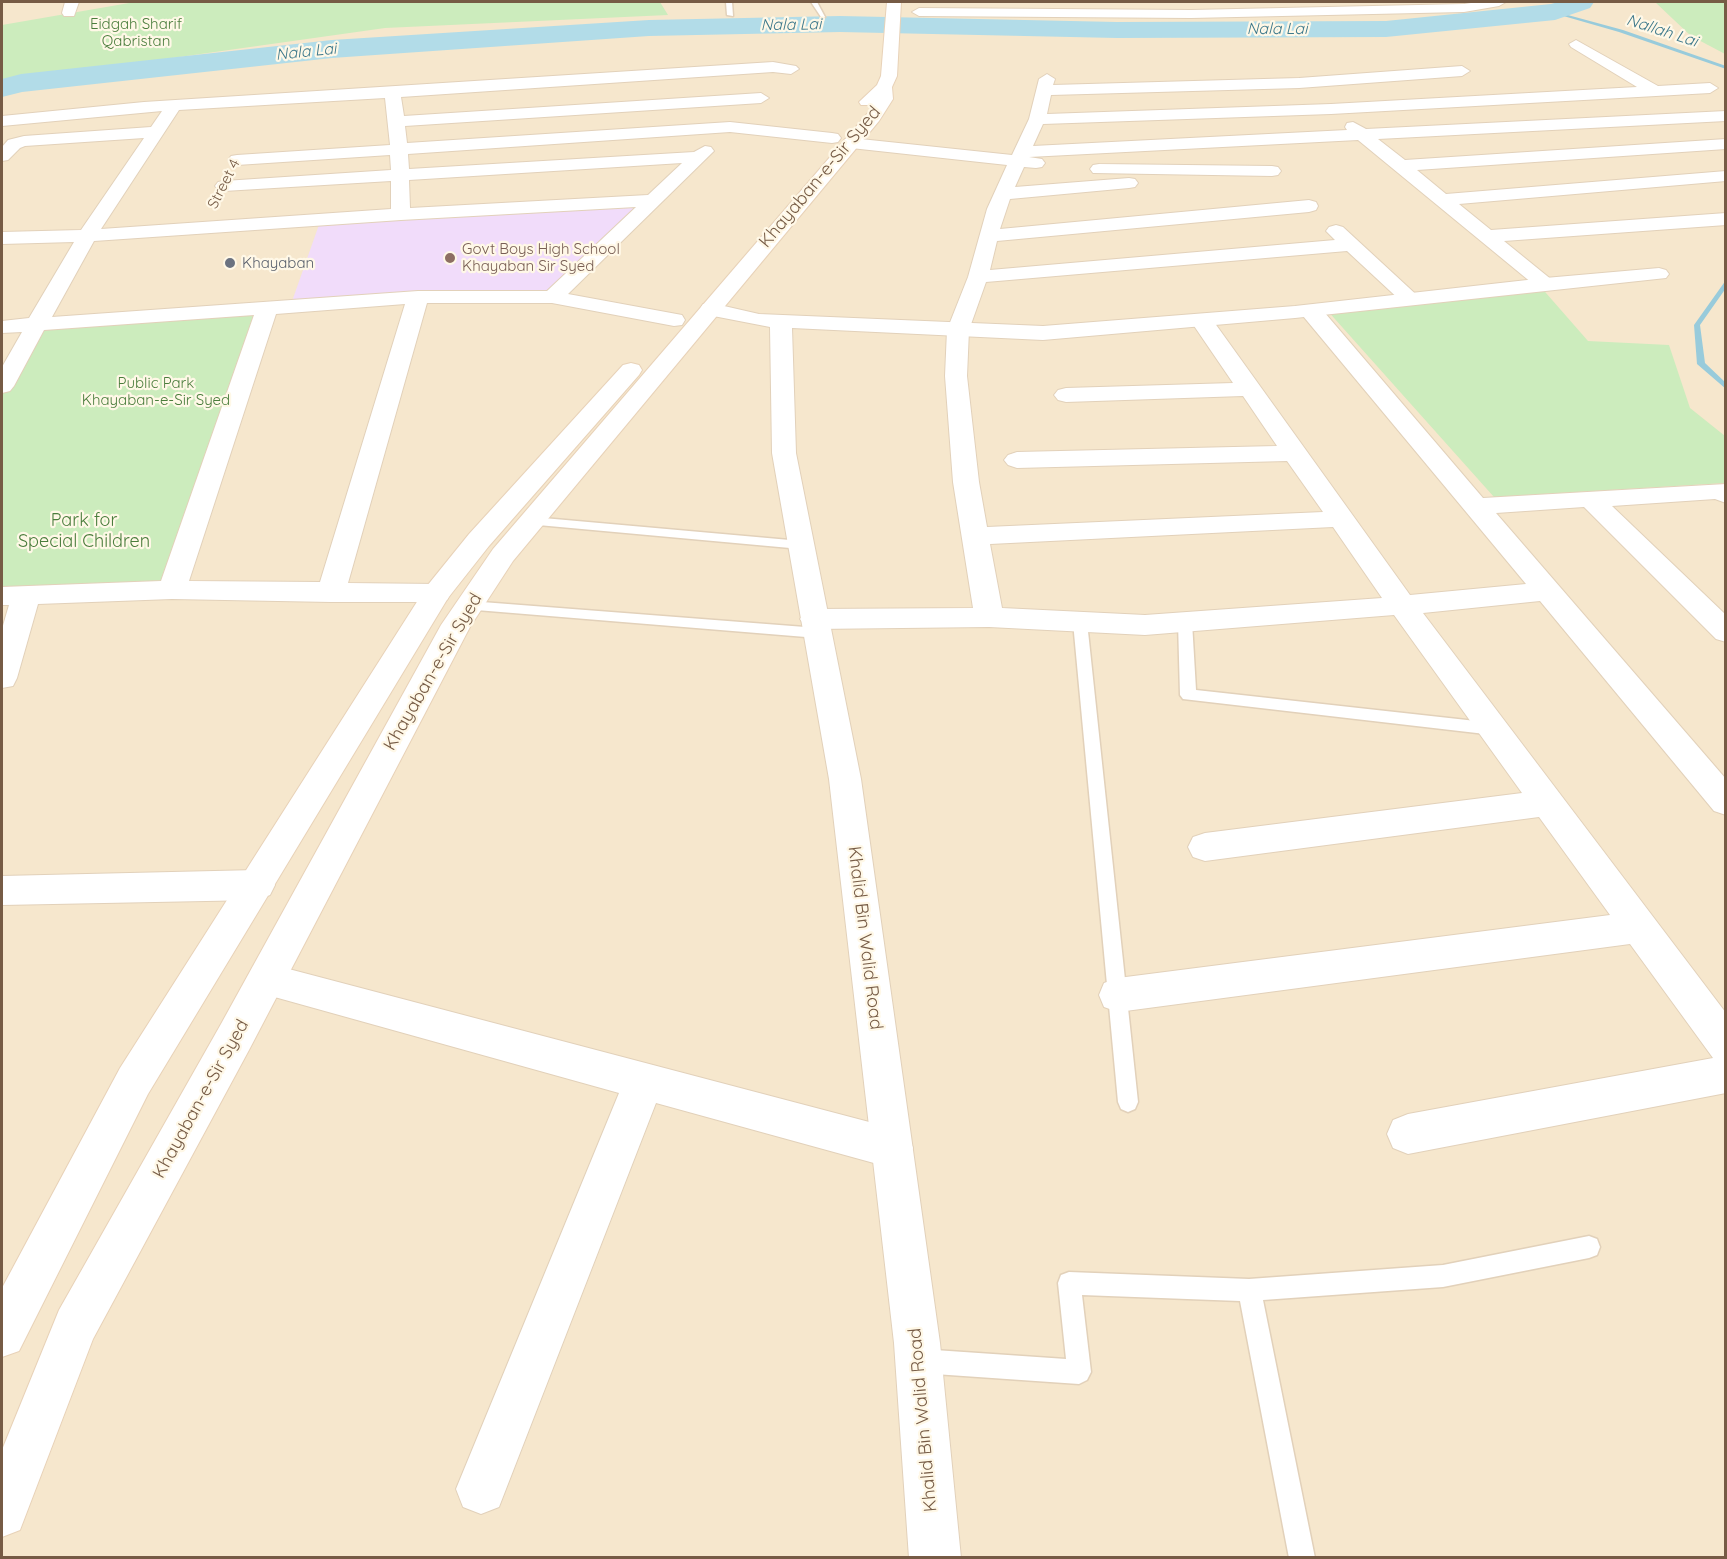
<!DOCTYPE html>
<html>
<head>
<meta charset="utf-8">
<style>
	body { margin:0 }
	#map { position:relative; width:1727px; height:1559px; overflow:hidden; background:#fef4df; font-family:Quicksand,sans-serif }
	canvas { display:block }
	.frame { position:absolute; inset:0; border:3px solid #765b45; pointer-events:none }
</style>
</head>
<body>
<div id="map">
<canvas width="1727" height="1559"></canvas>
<div class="frame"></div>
</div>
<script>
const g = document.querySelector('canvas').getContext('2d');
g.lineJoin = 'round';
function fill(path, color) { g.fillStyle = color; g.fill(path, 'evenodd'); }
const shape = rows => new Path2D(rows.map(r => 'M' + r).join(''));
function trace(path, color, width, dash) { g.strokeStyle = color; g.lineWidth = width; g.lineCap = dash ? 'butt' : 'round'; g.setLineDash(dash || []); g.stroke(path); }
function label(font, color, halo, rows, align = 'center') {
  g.font = font + ' Quicksand,sans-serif'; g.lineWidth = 4.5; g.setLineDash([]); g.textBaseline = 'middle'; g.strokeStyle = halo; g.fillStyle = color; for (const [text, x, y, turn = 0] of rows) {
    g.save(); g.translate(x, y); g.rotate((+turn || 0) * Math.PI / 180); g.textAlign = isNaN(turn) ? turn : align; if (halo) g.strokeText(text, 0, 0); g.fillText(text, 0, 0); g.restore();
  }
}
fill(shape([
	[2,2,1725,2,1725,1557,2,1557]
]), '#f6e7cd');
fill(shape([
	[654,200,552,297,290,307,321,219]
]), '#f1dcfa');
fill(shape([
	[135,2,660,2,668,15,385,28,2,82,2,25],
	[1655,2,1725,2,1725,54,1691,36],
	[1539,285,1588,341,1669,345,1690,408,1725,436,1725,483,1494,497,1326,309],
	[267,308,172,590,2,597,2,386,37,325]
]), '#ccecbd');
fill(shape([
	[1553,11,1623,30,1726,66,1726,69,1619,32,1553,13,1553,11],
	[1726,280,1726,288,1700,325,1705,363,1726,383,1726,389,1697,364,1694,325,1726,280]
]), '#98cbdb');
fill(shape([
	[1558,2,1594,2,1590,8,1555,20,1386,37,1117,38,840,32,649,36,332,58,22,92,2,97,2,79,21,74,332,40,649,20,840,16,1117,22,1386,21,1551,4,1558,2]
]), '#b2dce8');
const service = shape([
	[726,2,732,2,733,16,727,15,726,2],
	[811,2,817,2,825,17,821,17,811,2],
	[532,517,801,541,808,545,801,549,527,524,525,521,527,518,532,517],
	[469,601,818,628,825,633,818,638,464,609,462,606,469,601],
	[1080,617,1087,622,1138,1102,1135,1109,1128,1112,1121,1109,1118,1102,1073,622,1080,617],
	[1185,617,1192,622,1196,690,1494,723,1500,725,1502,729,1500,733,1494,735,1183,699,1180,695,1178,622,1185,617],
	[1589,1236,1597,1239,1600,1247,1597,1255,1589,1258,1443,1287,1263,1300,1315,1558,1289,1558,1240,1301,1082,1295,1091,1372,1087,1380,1079,1384,920,1373,912,1369,908,1361,912,1353,920,1349,1066,1359,1058,1283,1061,1275,1069,1272,1249,1279,1443,1265,1589,1236]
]);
const minor = shape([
	[65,2,79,2,74,16,64,16,62,13,65,2],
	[1478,2,1506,2,1499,6,1464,12,1191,18,919,16,912,12,919,8,1191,10,1464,4,1478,2],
	[1576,40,1658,86,1710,83,1718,88,1710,93,1331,114,1043,124,1033,146,1347,130,1345,127,1347,123,1353,122,1366,129,1726,111,1726,121,1378,139,1405,160,1726,139,1726,149,1417,170,1446,194,1726,171,1726,181,1459,204,1491,230,1726,213,1726,225,1504,241,1552,280,1555,284,1552,288,1545,290,1538,288,1358,140,1029,157,1042,159,1045,163,1042,167,1036,168,1024,167,1015,187,1129,178,1135,179,1138,183,1135,187,1129,188,1010,199,1000,229,1309,200,1316,202,1318,206,1316,210,1309,212,997,241,990,270,1335,240,1326,231,1329,227,1336,225,1343,227,1421,299,1417,303,1410,305,1403,303,1347,251,986,282,969,330,967,376,979,482,987,527,1323,512,1287,461,1017,468,1008,465,1004,460,1008,455,1017,452,1277,446,1243,396,1066,402,1058,400,1054,395,1058,390,1066,388,1233,383,1190,320,1193,315,1201,314,1209,315,1410,595,1526,584,1303,316,1300,311,1303,306,1311,305,1319,306,1483,498,1726,484,1726,503,1715,499,1612,506,1726,615,1726,642,1716,639,1584,507,1496,513,1726,779,1726,815,1714,811,1540,601,1423,613,1726,1013,1726,1093,1408,1154,1393,1148,1387,1134,1393,1120,1408,1114,1713,1058,1630,944,1118,1012,1104,1007,1099,995,1104,983,1118,978,1610,915,1539,817,1205,861,1193,857,1188,847,1193,837,1205,833,1522,793,1394,615,1145,635,989,627,815,629,805,626,800,619,805,612,815,609,973,608,953,482,945,376,947,330,968,277,987,209,1007,165,851,148,845,147,842,143,845,139,851,138,1012,155,1029,119,1039,79,1047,74,1055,79,1053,85,1299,78,1462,66,1470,71,1462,76,1299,88,1051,95,1047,114,1331,104,1637,87,1571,47,1569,44,1576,40],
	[1333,527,1382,598,1145,615,1002,608,990,544,1333,527],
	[773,62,796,66,799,69,791,74,773,72,401,97,404,116,761,93,769,98,761,103,405,126,407,143,730,122,832,133,838,134,841,138,838,142,832,143,730,132,408,154,409,169,694,152,705,146,711,147,714,151,568,294,682,315,685,320,682,325,674,326,552,303,427,303,348,583,437,584,447,586,451,593,447,600,437,602,331,602,172,599,38,604,17,678,13,686,2,688,2,629,9,605,2,605,2,587,161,581,254,315,44,330,14,386,10,391,2,393,2,367,22,332,2,333,2,321,29,318,74,242,2,244,2,232,81,230,144,138,25,146,20,148,8,160,2,161,2,147,8,140,24,136,151,127,162,111,2,126,2,116,144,102,773,62],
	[385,98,390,145,237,155,231,156,228,160,231,164,237,165,390,155,391,170,224,181,218,182,215,186,218,190,224,191,391,181,391,209,101,229,179,110,385,98],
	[682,163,648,195,410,208,409,180,682,163],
	[636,207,547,291,418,291,52,317,94,241,401,220,636,207],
	[405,304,320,582,189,581,276,314,405,304],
	[1099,164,1272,166,1278,167,1281,171,1278,175,1272,176,1093,173,1090,169,1093,165,1099,164],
	[257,870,270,875,275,885,270,895,257,900,2,905,2,876,257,870],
	[266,963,892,1128,907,1134,913,1148,907,1162,892,1168,656,1103,499,1507,481,1514,463,1507,456,1489,619,1093,253,991,247,979,253,967,266,963]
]);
const tertiary = shape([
	[1659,268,1666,270,1669,274,1666,278,1295,318,1043,340,792,328,796,453,861,779,940,1343,961,1558,909,1558,894,1343,829,779,772,453,770,327,703,314,700,309,703,304,711,303,759,314,1043,326,1295,306,1545,278,1659,268]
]);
const secondary = shape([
	[887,2,901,2,897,76,892,87,893,99,879,121,513,561,470,627,249,1050,93,1339,20,1530,2,1537,2,1450,59,1310,221,1024,441,625,493,549,867,114,873,105,861,105,859,102,877,85,881,76,887,2],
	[631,363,639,365,642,370,639,375,489,546,448,598,148,1094,19,1351,2,1357,2,1288,120,1068,427,586,469,534,623,365,631,363]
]);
trace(service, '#e2d1ba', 3);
trace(minor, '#e2d1ba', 2);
trace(tertiary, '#e2d1ba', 2);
trace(secondary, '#e8d2b8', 2);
fill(service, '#fff');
fill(minor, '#fff');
fill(tertiary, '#fff');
fill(secondary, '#fff');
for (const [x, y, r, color] of [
	[450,258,6,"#8d6e63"],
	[230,263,6,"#6b7280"]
]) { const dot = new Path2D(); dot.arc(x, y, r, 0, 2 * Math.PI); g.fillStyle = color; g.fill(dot); trace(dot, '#fff8e7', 2); }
label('15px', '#4a7d3c', '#fff8e7', [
	["Eidgah Sharif",136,24],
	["Qabristan",136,41],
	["Public Park",156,383],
	["Khayaban-e-Sir Syed",156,400]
]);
label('15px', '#765b45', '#fff8e7', [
	["Street 4",224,184,-63]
]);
label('15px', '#785e54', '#fff8e7', [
	["Govt Boys High School",462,249],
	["Khayaban Sir Syed",462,266]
], 'left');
label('15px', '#5b616d', '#fff8e7', [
	["Khayaban",242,263]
], 'left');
label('italic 16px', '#3d788b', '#fff8e7', [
	["Nala Lai",791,25,-1],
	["Nala Lai",1277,29],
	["Nallah Lai",1662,31,18],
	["Nala Lai",306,52,-6]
]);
label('18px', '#765b45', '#fff8e7', [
	["Khayaban-e-Sir Syed",820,177,-50],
	["Khayaban-e-Sir Syed",433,672,-60],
	["Khalid Bin Walid Road",865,938,83],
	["Khayaban-e-Sir Syed",201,1099,-61],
	["Khalid Bin Walid Road",923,1420,-95]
]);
label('18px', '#4a7d3c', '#fff8e7', [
	["Park for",84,521],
	["Special Children",84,542]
]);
</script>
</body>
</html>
